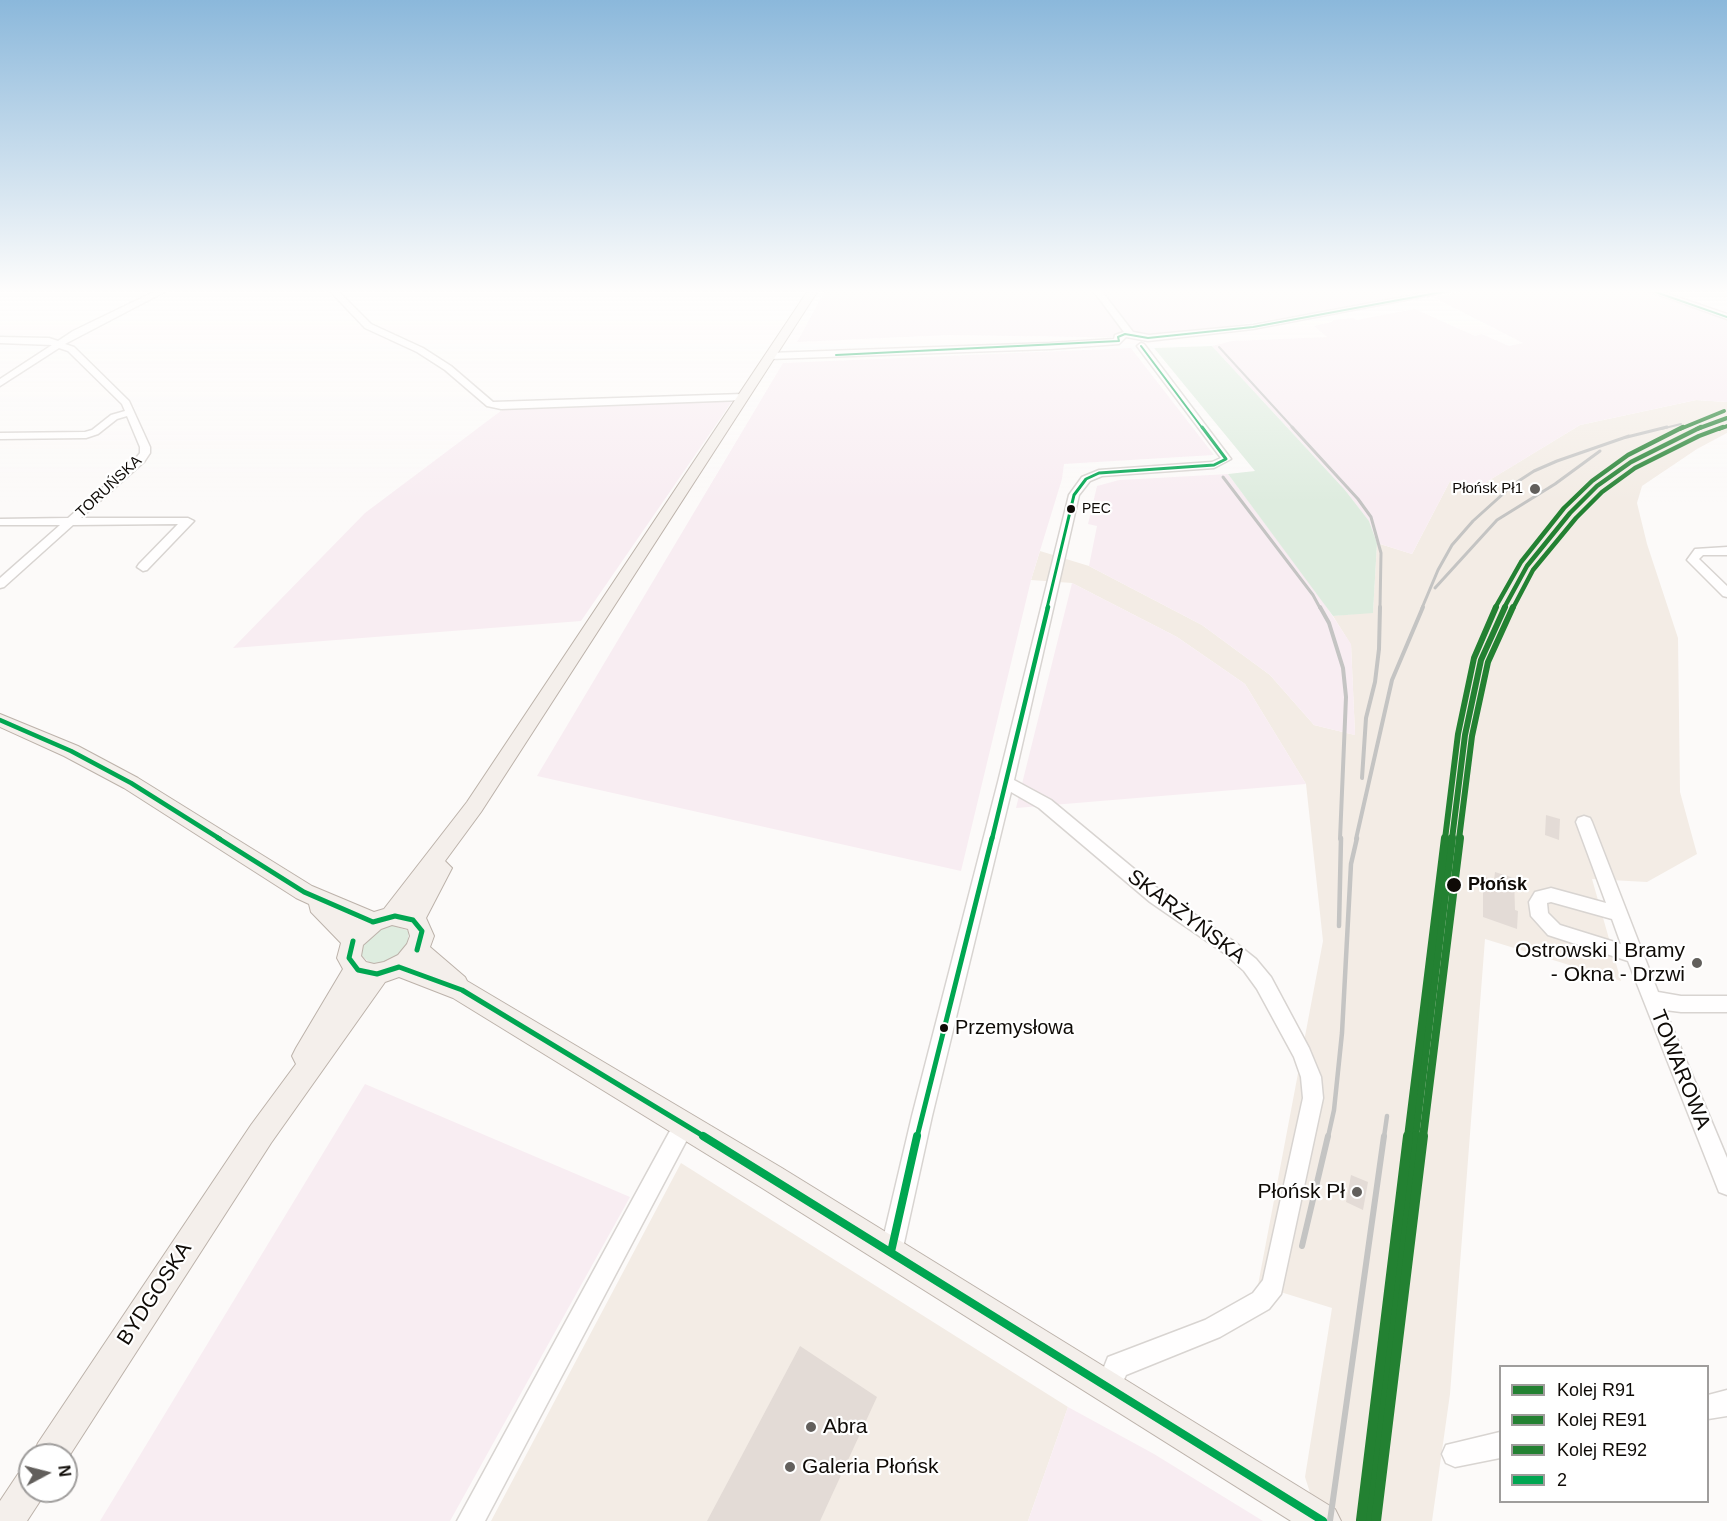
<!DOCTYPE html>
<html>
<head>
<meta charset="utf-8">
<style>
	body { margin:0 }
	#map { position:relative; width:1727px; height:1521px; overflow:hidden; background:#fcfaf9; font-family:Arial,sans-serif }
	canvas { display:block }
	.legend { position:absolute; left:1499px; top:1365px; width:210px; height:138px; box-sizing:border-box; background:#fff; border:2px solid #9f9d9c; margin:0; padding:8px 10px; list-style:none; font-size:18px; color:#0f0b07 }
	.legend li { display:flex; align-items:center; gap:12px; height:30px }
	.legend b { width:30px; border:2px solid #9f9d9c }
	.north { position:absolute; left:18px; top:1443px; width:60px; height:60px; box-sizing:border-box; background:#fff; border:2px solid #9f9d9c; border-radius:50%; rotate:83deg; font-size:16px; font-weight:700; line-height:24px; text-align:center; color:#0f0b07 }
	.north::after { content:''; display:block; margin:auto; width:21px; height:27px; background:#625f5c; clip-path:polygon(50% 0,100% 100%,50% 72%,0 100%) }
</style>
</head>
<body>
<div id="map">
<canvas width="1727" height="1521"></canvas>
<ul class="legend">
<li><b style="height:8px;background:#238132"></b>Kolej R91</li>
<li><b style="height:8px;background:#238132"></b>Kolej RE91</li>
<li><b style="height:8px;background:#238132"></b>Kolej RE92</li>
<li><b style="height:8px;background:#00a651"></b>2</li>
</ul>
<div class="north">N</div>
</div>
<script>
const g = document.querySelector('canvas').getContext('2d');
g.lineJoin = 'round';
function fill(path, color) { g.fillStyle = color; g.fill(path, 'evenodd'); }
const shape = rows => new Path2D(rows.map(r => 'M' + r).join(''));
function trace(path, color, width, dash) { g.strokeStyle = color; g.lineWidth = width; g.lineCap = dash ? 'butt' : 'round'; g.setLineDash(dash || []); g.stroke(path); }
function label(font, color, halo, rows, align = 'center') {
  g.font = font + ' Arial,sans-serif'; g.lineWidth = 4.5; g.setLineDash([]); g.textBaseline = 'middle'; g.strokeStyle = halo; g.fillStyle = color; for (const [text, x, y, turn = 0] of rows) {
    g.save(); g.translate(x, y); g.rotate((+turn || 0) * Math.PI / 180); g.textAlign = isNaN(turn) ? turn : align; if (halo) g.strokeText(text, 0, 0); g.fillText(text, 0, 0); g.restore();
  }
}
fill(shape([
	[1696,400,1727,402,1727,433,1697,449,1642,486,1637,503,1647,544,1678,638,1680,792,1697,854,1647,882,1592,879,1621,981,1485,939,1450,1394,1432,1521,1319,1521,1305,1477,1332,1308,1258,1285,1323,941,1306,784,1245,684,1177,637,1072,583,1031,580,1040,551,1089,566,1202,625,1270,675,1314,725,1355,735,1351,645,1333,616,1373,612,1377,543,1412,554,1450,481,1478,487,1580,425],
	[681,1163,1068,1407,1028,1521,491,1521]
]), '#f3ece5');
fill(shape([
	[826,289,1439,289,1283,318,1149,338,950,335,797,342],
	[1479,289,1638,289,1727,320,1727,402,1696,400,1580,425,1478,487,1450,481,1412,554,1377,543,1369,521,1345,490,1212,346,1232,341,1327,337,1314,326,1332,322,1333,320,1353,318,1357,320,1415,309,1475,336,1482,334,1509,346,1523,343,1433,297],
	[1131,348,1214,455,1064,464,1062,479,1031,580,961,871,537,776,783,363],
	[733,400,581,621,233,648,365,513,502,410,656,402],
	[1228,474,1320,597,1351,644,1355,735,1314,725,1270,675,1202,625,1089,566,1097,526,1088,524,1097,486,1119,480],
	[1072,583,1177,637,1245,684,1306,784,1016,808],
	[365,1084,630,1197,450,1521,100,1521],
	[1068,1407,1154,1454,1263,1521,1028,1521]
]), '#f8edf2');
fill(shape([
	[1212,346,1345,490,1369,521,1377,543,1373,613,1333,616,1228,474,1255,471,1154,348],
	[389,924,409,931,407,948,393,960,379,964,370,963,362,956,362,946,371,932]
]), '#deecdf');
fill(shape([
	[1546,815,1560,819,1559,840,1545,835],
	[1495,872,1514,878,1515,910,1518,911,1517,929,1483,917,1483,876,1494,880],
	[1351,1175,1368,1182,1363,1210,1346,1202],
	[800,1346,877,1397,820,1521,707,1521]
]), '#e3dbd6');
const minor = shape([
	[160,289,170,289,65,344,74,347,129,401,150,447,150,453,144,462,81,518,188,518,194,521,147,570,143,571,137,567,139,564,178,524,73,525,4,587,0,588,0,578,60,525,0,525,0,519,68,518,136,458,140,453,140,447,127,416,117,419,98,434,86,438,0,439,0,433,85,432,92,430,111,415,125,411,122,404,68,351,59,348,0,386,0,379,52,345,0,343,0,337,49,338,58,341,73,331,160,289],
	[328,289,336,289,371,324,423,348,451,366,493,402,743,394,748,397,743,400,501,409,487,406,445,370,417,352,365,328,328,289],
	[1092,289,1100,289,1133,332,1149,335,1253,325,1446,289,1462,289,1253,329,1148,341,1126,337,1119,344,1050,349,770,359,766,356,770,353,1050,343,1114,339,1115,335,1124,332,1092,289],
	[1643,289,1654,289,1727,314,1727,319,1643,289],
	[1141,343,1144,344,1231,459,1214,468,1102,476,1090,481,1079,495,1014,780,1051,800,1162,892,1236,943,1256,959,1271,977,1309,1048,1321,1077,1323,1098,1281,1294,1269,1309,1220,1337,1126,1375,1117,1396,1108,1399,1099,1396,1096,1387,1108,1357,1205,1320,1253,1293,1263,1280,1303,1098,1301,1077,1294,1057,1257,989,1244,971,1224,953,1150,902,1039,808,1011,792,932,1116,902,1252,899,1260,891,1263,883,1260,880,1252,912,1116,998,782,1069,495,1082,477,1099,470,1212,462,1221,458,1137,346,1141,343],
	[1727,547,1727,555,1703,555,1699,559,1727,586,1727,597,1723,596,1687,560,1695,549,1727,547],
	[1584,816,1590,818,1592,822,1658,992,1681,996,1727,996,1727,1012,1681,1012,1665,1010,1727,1158,1727,1195,1719,1192,1628,961,1548,935,1531,916,1529,902,1535,892,1551,888,1606,903,1576,822,1578,818,1584,816],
	[1551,902,1612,919,1621,944,1560,925,1548,913,1547,903,1551,902],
	[684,1115,691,1118,694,1125,691,1132,485,1521,457,1521,677,1118,684,1115],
	[1727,1390,1727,1416,1708,1419,1708,1395,1727,1390],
	[1500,1432,1500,1458,1455,1467,1446,1463,1442,1454,1446,1445,1500,1432]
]);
const major = shape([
	[809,289,819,289,481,812,445,861,452,868,426,918,434,936,430,947,465,977,467,981,782,1168,1335,1509,1341,1521,1291,1521,762,1188,453,998,399,977,385,982,271,1143,66,1461,66,1455,33,1455,38,1443,251,1125,296,1064,292,1056,296,1048,343,969,337,958,341,943,311,912,309,904,296,898,124,788,64,756,0,727,0,714,78,746,138,778,312,886,374,912,384,909,467,802,809,289],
	[392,925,408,929,410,936,407,944,398,955,384,962,374,964,366,962,361,956,363,945,381,929,392,925],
	[30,1469,30,1491,45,1491,42,1498,27,1521,0,1521,0,1501,18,1474,30,1469]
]);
trace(minor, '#d8d4d1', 3);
trace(major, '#bcb2aa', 2);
fill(minor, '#fffefe');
fill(major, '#f4efeb');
trace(shape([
	[1219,347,1294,429],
	[1661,429,1681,424]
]), '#c4c4c3', 2);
trace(shape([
	[1292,427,1358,499,1371,517,1381,553,1380,608],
	[1623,438,1667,427],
	[1223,477,1313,595,1320,608],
	[1435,588,1497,520,1555,484,1600,451],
	[1422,608,1438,570,1452,545,1473,521,1514,484,1534,471,1557,461,1629,436]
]), '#c4c4c3', 3);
trace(shape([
	[1320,607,1329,623,1343,668,1346,697,1340,839],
	[1362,778,1366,718,1375,682,1379,649,1380,607],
	[1356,839,1392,680,1423,607]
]), '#c4c4c3', 4);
trace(shape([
	[1339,926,1341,838],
	[1328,1137,1334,1110,1342,1033,1351,864,1357,838],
	[1384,1137,1387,1116]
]), '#c4c4c3', 4.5);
trace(shape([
	[1302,1246,1328,1136],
	[1330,1521,1384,1136]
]), '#c4c4c3', 6);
trace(shape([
	[1647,289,1727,317],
	[1119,341,1118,337,1125,334,1148,338,1253,327,1458,289],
	[1141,346,1203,429],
	[836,355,1119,341]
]), '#00a651', 2);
trace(shape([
	[1047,608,1074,495,1086,479,1099,473,1214,465,1226,459,1202,427]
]), '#00a651', 3);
trace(shape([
	[0,720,71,751,131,783,220,839],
	[992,839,1048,607]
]), '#00a651', 4.5);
trace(shape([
	[218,838,304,892,373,922],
	[373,922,395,916,413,920,422,931,417,950],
	[353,941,349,958,358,970,377,974,399,967],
	[399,967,462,990,705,1137],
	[917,1137,992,838]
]), '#00a651', 5);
trace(shape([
	[703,1136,1323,1521],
	[891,1252,917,1136]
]), '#00a651', 8);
trace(shape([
	[1697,429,1727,418]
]), '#238132', 4);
trace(shape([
	[1504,608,1527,566,1570,513,1597,486,1631,462,1701,427]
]), '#238132', 4.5);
trace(shape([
	[1452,839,1465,735,1481,660,1505,607]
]), '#238132', 6);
trace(shape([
	[1415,1137,1452,838]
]), '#238132', 8);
trace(shape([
	[1368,1521,1416,1136]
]), '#238132', 10);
trace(shape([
	[1719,429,1727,426]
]), '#238132', 4);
trace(shape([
	[1513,608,1533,570,1576,518,1602,492,1635,468,1699,436,1723,427]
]), '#238132', 4.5);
trace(shape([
	[1459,839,1472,736,1488,662,1513,607]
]), '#238132', 6);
trace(shape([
	[1423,1137,1460,838]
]), '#238132', 8);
trace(shape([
	[1376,1521,1423,1136]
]), '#238132', 10);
trace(shape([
	[1680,429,1724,411]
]), '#238132', 4);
trace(shape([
	[1495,608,1521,562,1564,508,1592,481,1628,455,1683,427]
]), '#238132', 4.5);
trace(shape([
	[1445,839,1458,734,1474,658,1496,607]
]), '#238132', 6);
trace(shape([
	[1408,1137,1445,838]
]), '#238132', 8);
trace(shape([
	[1361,1520,1408,1136]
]), '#238132', 10);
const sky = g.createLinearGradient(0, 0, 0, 502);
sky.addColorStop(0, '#8bb8db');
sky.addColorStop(0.58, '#fefdfc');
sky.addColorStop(1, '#fefdfc00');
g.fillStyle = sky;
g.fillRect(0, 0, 1727, 502);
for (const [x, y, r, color] of [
	[1535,489,6,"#625f5c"],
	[1071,509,5,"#0f0b07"],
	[1454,885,8,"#0f0b07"],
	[1697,963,6,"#625f5c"],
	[944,1028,5,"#0f0b07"],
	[1357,1192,6,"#625f5c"],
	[811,1427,6,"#625f5c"],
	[790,1467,6,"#625f5c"]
]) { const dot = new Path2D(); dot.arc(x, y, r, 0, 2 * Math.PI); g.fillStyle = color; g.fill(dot); trace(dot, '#fff', 2); }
label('14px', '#0f0b07', '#fff', [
	["PEC",1082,509]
], 'left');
label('15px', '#0f0b07', '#fff', [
	["TORUŃSKA",109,487,-43]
]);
label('15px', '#0f0b07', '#fff', [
	["Płońsk Pł1",1523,489]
], 'right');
label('bold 18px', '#0f0b07', '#fff', [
	["Płońsk",1468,885]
], 'left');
label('20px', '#0f0b07', '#fff', [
	["Przemysłowa",955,1028]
], 'left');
label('21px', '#0f0b07', '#fff', [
	["SKARŻYŃSKA",1186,917,37],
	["TOWAROWA",1680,1070,68],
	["BYDGOSKA",155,1294,-57]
]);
label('21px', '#0f0b07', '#fff', [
	["Ostrowski | Bramy",1685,951],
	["- Okna - Drzwi",1685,975],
	["Płońsk Pł",1345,1192],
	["Abra",823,1427,"left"],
	["Galeria Płońsk",802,1467,"left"]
], 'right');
</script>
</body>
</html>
